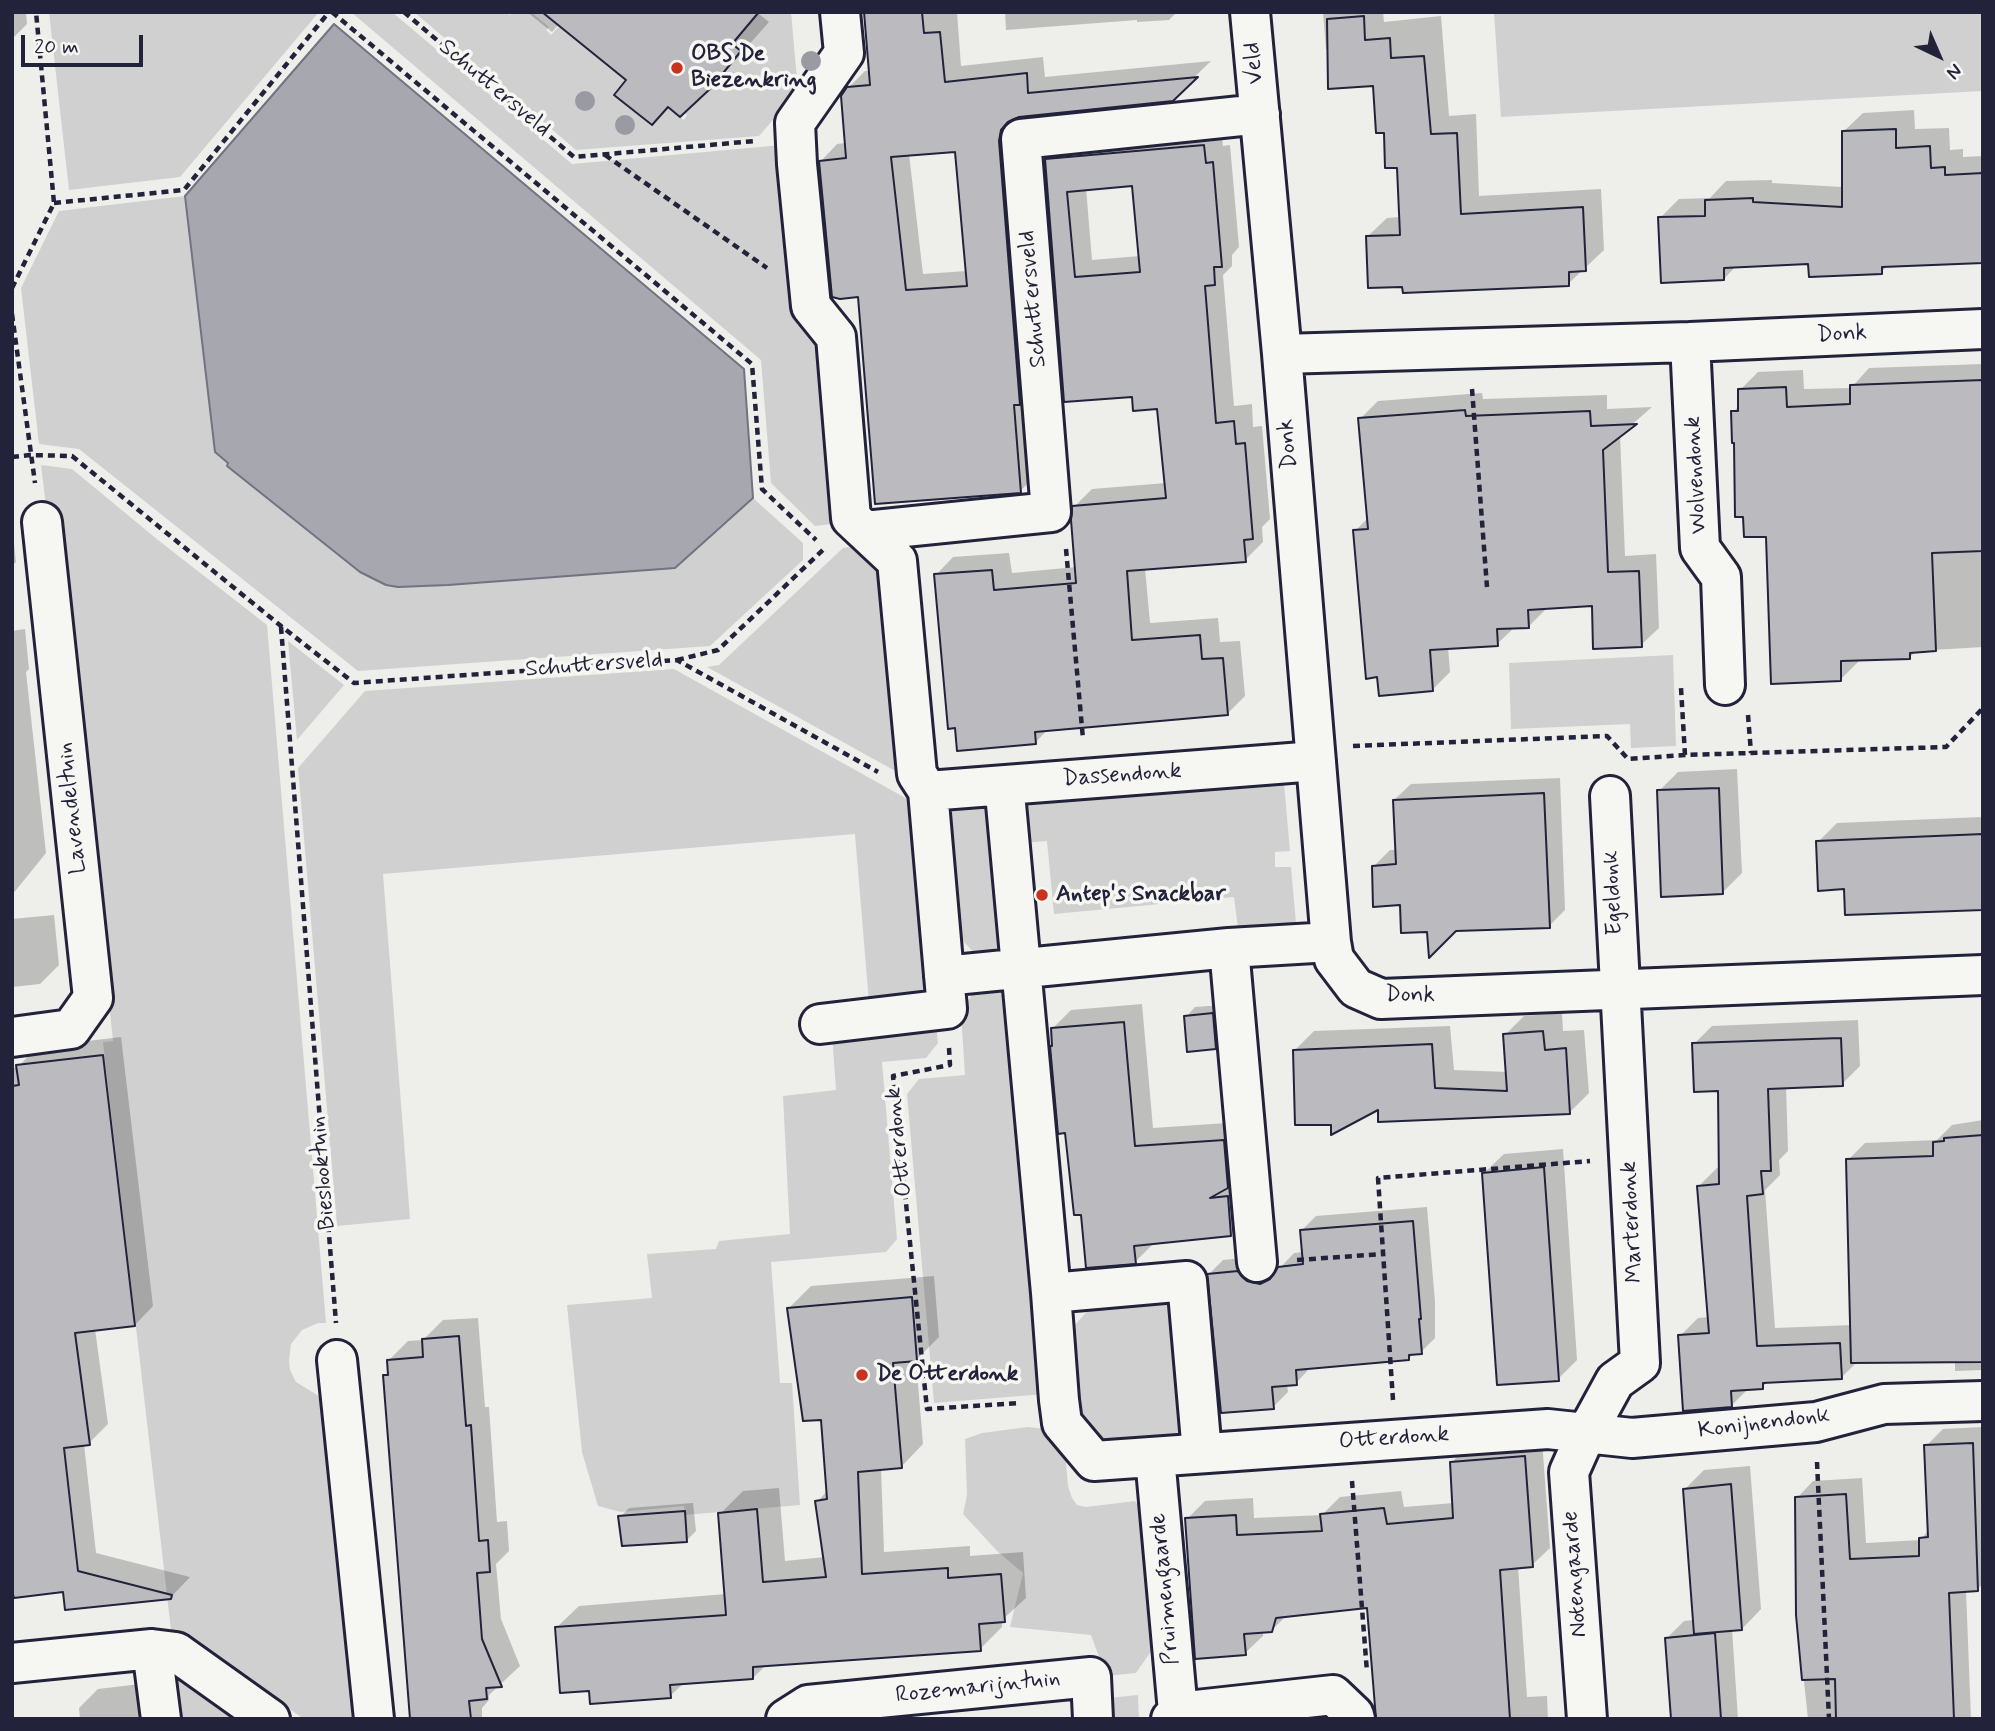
<!DOCTYPE html>
<html>
<head>
<meta charset="utf-8">
<style>
	body { margin:0 }
	#map { position:relative; width:1995px; height:1731px; overflow:hidden; background:#eeeeeb; font-family:Mynerve,sans-serif }
	canvas { display:block }
	.frame { position:absolute; inset:0; border:14px solid #22223b; pointer-events:none }
	.north { position:absolute; left:1904px; top:21px; width:70px; height:70px; -webkit-text-stroke:5px #f6f6f2; paint-order:stroke; rotate:136deg; font-size:19px; font-weight:700; line-height:28px; text-align:center; color:#22223b }
	.north::after { content:''; display:block; margin:auto; width:24px; height:32px; background:#22223b; clip-path:polygon(50% 0,100% 100%,50% 72%,0 100%) }
	.scale { position:absolute; left:21px; top:35px; width:122px; height:32px; box-sizing:border-box; border:4px solid #22223b; border-top:0; padding-left:9px; font-size:21px; line-height:24px; white-space:nowrap; color:#22223b; -webkit-text-stroke:5px #f6f6f2; paint-order:stroke }
</style>
</head>
<body>
<div id="map">
<canvas width="1995" height="1731"></canvas>
<div class="frame"></div>
<div class="north">N</div>
<div class="scale">20 m</div>
</div>
<script>
const g = document.querySelector('canvas').getContext('2d');
g.lineJoin = 'round';
function fill(path, color) { g.fillStyle = color; g.fill(path, 'evenodd'); }
const shape = rows => new Path2D(rows.map(r => 'M' + r).join(''));
function trace(path, color, width, dash) { g.strokeStyle = color; g.lineWidth = width; g.lineCap = dash ? 'butt' : 'round'; g.setLineDash(dash || []); g.stroke(path); }
function label(font, color, halo, rows, align = 'center') {
  g.font = font + ' Mynerve,sans-serif'; g.lineWidth = 7; g.setLineDash([]); g.textBaseline = 'middle'; g.strokeStyle = halo; g.fillStyle = color; for (const [text, x, y, turn = 0] of rows) {
    g.save(); g.translate(x, y); g.rotate((+turn || 0) * Math.PI / 180); g.textAlign = isNaN(turn) ? turn : align; if (halo) g.strokeText(text, 0, 0); g.fillText(text, 0, 0); g.restore();
  }
}
fill(shape([
	[49,12,319,12,180,177,69,190],
	[351,12,392,12,572,164,782,145,826,341,840,523,815,526,771,483,761,360],
	[414,12,506,12,510,15,513,12,531,12,549,27,546,30,551,35,562,23,590,47,588,50,593,54,603,42,633,72,614,95,651,126,668,107,684,120,687,115,684,113,734,54,737,56,741,52,729,41,759,12,791,12,798,91,759,136,576,150],
	[1494,12,1983,12,1983,91,1501,117],
	[185,196,215,452,360,572,398,587,675,568,753,498,803,543,803,560,710,646,358,671,79,449,39,444,21,288,59,211],
	[41,465,72,469,158,540,267,625,326,1323,318,1323,302,1330,291,1344,289,1360,290,1370,296,1382,322,1398,330,1417,352,1719,304,1719,184,1635,171,1630,103,1042,113,1041,58,513,47,514],
	[868,545,887,561,899,773,707,667,719,665,843,548],
	[288,641,344,685,297,740],
	[1673,655,1676,746,1631,748,1630,724,1511,729,1509,663],
	[674,669,918,805,933,997,869,1003,855,834,383,874,410,1219,337,1226,298,768,365,691],
	[1283,772,1290,851,1275,852,1275,867,1291,867,1296,923,1238,928,1234,897,1054,914,1047,841,1022,843,1018,791],
	[994,793,1008,954,978,957,952,929,940,797],
	[1011,977,1045,1394,934,1403,907,1094,919,1079,965,1075,961,1013,980,981],
	[936,1024,938,1043,926,1058,882,1062,897,1239,886,1252,771,1262,780,1383,792,1383,800,1505,685,1515,684,1506,621,1512,598,1506,582,1452,567,1305,652,1298,647,1254,716,1249,719,1241,790,1234,783,1096,836,1090,832,1034],
	[1179,1287,1186,1389,1176,1401,1183,1409,1184,1427,1175,1445,1098,1451,1072,1428,1064,1337,1102,1295],
	[1028,1427,1054,1430,1065,1451,1068,1486,1072,1498,1077,1505,1086,1507,1135,1501,1144,1514,1154,1647,1136,1673,1106,1676,1091,1635,1010,1627,1023,1573,997,1551,963,1514,967,1495,965,1439,982,1433],
	[165,1670,190,1684,239,1719,171,1719],
	[1138,1695,1139,1719,1110,1719,1108,1698]
]), '#d0d0d1');
const water = shape([
	[334,24,744,369,753,498,675,568,448,585,398,587,386,585,360,572,227,466,228,463,215,452,185,196,334,24]
]);
fill(water, '#a7a7af');
trace(water, '#727281', 2);
fill(shape([
	[12,12,26,12,27,24,12,39],
	[527,12,761,12,759,14,769,22,739,56,709,86,669,106,629,80,559,24,552,32],
	[865,12,957,12,961,66,1043,57,1045,77,1211,61,1172,99,1016,116,1037,475,1020,491,859,296,821,161,837,144,846,143,848,88,865,71,870,71],
	[957,150,967,271,923,274,909,154],
	[1005,12,1177,12,1169,20,1137,22,1137,20,1006,30],
	[1323,12,1383,12,1384,22,1441,16,1449,116,1476,114,1479,196,1601,189,1604,250,1568,284,1404,285,1367,237,1387,218,1401,217,1399,166,1386,131,1374,84,1329,49,1326,49],
	[1914,110,1915,129,1949,128,1950,150,1963,149,1963,157,1983,156,1983,262,1889,265,1881,272,1810,262,1737,265,1724,279,1660,218,1679,199,1710,198,1726,181,1772,180,1772,183,1843,187,1843,132,1863,113],
	[1221,128,1223,146,1230,145,1239,247,1232,255,1232,266,1223,275,1234,406,1252,404,1253,427,1262,426,1270,519,1262,527,1263,542,1245,560,1145,568,1150,623,1218,618,1220,642,1240,641,1245,696,1227,714,1048,729,1036,742,957,727,936,575,953,557,1009,553,1012,573,1076,567,1074,507,1092,489,1166,483,1159,407,1133,395,1066,400,1046,159,1064,141],
	[1134,184,1140,256,1092,260,1086,188],
	[12,299,15,321,12,323],
	[1983,364,1983,647,1916,651,1909,658,1859,659,1859,661,1841,679,1767,535,1736,441,1733,412,1740,405,1740,390,1758,372,1803,370,1804,389,1851,388,1869,368],
	[1482,393,1483,399,1607,395,1607,409,1652,407,1620,435,1625,556,1656,554,1659,628,1641,645,1594,604,1546,609,1529,626,1515,627,1497,644,1448,647,1450,672,1433,689,1355,531,1368,518,1360,419,1378,401],
	[12,524,16,562,12,566],
	[25,629,29,669,26,672,46,853,12,895,12,631],
	[1737,769,1742,873,1722,893,1659,791,1678,772],
	[1560,778,1565,910,1549,926,1429,931,1402,904,1374,866,1390,850,1397,850,1394,800,1411,784],
	[1983,817,1983,908,1845,887,1818,842,1837,823],
	[54,915,59,965,40,984,12,987,12,919],
	[1142,1004,1153,1128,1242,1122,1249,1216,1230,1235,1154,1243,1135,1262,1083,1213,1053,1028,1071,1010],
	[1222,1005,1225,1038,1215,1047,1186,1017,1195,1007],
	[1562,1013,1563,1031,1584,1030,1589,1093,1570,1112,1379,1108,1332,1123,1295,1050,1314,1031,1450,1026,1454,1070,1508,1072,1505,1035,1524,1016],
	[1858,1020,1860,1066,1842,1084,1786,1086,1788,1151,1779,1160,1780,1175,1765,1190,1775,1328,1852,1325,1848,1160,1865,1143,1937,1140,1952,1125,1983,1120,1983,1370,1955,1371,1955,1360,1857,1362,1841,1378,1769,1381,1762,1387,1749,1388,1731,1406,1680,1336,1698,1318,1709,1317,1699,1186,1717,1168,1721,1168,1720,1089,1694,1044,1712,1026],
	[121,1037,153,1306,135,1325,95,1329,108,1424,89,1443,84,1444,96,1553,190,1577,171,1597,64,1590,12,1536,12,1068,18,1067,37,1047],
	[1563,1149,1577,1360,1558,1379,1484,1173,1504,1154],
	[1427,1207,1435,1302,1435,1338,1421,1352,1414,1353,1409,1358,1311,1367,1296,1383,1287,1384,1288,1392,1273,1407,1209,1274,1223,1260,1252,1257,1262,1267,1279,1269,1294,1253,1303,1252,1302,1230,1316,1216],
	[934,1276,939,1337,916,1360,923,1444,901,1467,881,1468,884,1552,970,1546,970,1556,1023,1552,1026,1598,1002,1620,1002,1627,980,1649,766,1665,753,1678,684,1683,670,1696,591,1689,556,1628,579,1606,726,1594,720,1514,743,1491,779,1488,785,1561,825,1557,817,1502,828,1490,823,1418,789,1308,811,1286],
	[478,1318,485,1407,489,1407,497,1522,507,1521,509,1551,496,1564,501,1619,520,1666,489,1695,489,1700,482,1708,482,1719,411,1719,385,1376,390,1371,389,1360,408,1341,423,1340,443,1320],
	[1983,1427,1983,1584,1977,1589,1966,1590,1971,1719,1808,1719,1797,1615,1797,1498,1813,1481,1862,1478,1866,1543,1921,1540,1929,1529,1926,1446,1943,1429],
	[1542,1440,1550,1548,1532,1565,1518,1567,1527,1697,1547,1696,1548,1719,1378,1719,1369,1606,1287,1615,1272,1630,1263,1631,1263,1636,1245,1653,1187,1519,1205,1501,1253,1498,1254,1518,1322,1515,1340,1497,1401,1491,1404,1507,1454,1503,1451,1463,1469,1445],
	[1750,1466,1761,1609,1742,1629,1732,1629,1738,1719,1672,1719,1667,1638,1684,1621,1694,1620,1685,1489,1704,1470],
	[693,1503,696,1531,687,1540,620,1517,629,1508],
	[149,1683,153,1719,80,1719,79,1708,98,1689],
	[1350,1708,1360,1719,1203,1719]
]), '#0003');
const building = shape([
	[542,12,759,12,732,44,741,51,711,88,680,117,668,107,652,125,614,95,626,80,542,12],
	[864,12,922,12,924,33,940,32,945,82,1027,73,1028,93,1198,77,1173,101,1019,117,1008,122,1001,130,999,141,1020,405,1014,405,1021,493,875,504,858,297,840,299,832,297,819,161,846,158,841,96,847,87,870,85,864,12],
	[955,152,967,286,906,290,891,157,955,152],
	[1364,16,1365,40,1390,38,1391,58,1424,56,1431,134,1457,133,1461,214,1583,207,1586,271,1569,272,1569,286,1403,293,1402,287,1368,288,1366,236,1400,235,1397,168,1385,168,1384,133,1376,133,1373,86,1328,89,1327,19,1364,16],
	[1896,129,1896,148,1930,146,1931,168,1945,167,1945,175,1983,173,1983,263,1882,267,1882,274,1809,277,1808,264,1724,268,1724,280,1661,283,1658,217,1705,216,1705,200,1753,198,1753,202,1842,207,1842,131,1896,129],
	[1204,145,1206,163,1213,162,1222,267,1214,267,1215,285,1205,286,1216,423,1234,421,1236,444,1245,443,1253,539,1244,540,1246,562,1127,571,1132,640,1200,635,1202,659,1223,658,1228,715,1035,732,1036,744,957,751,955,728,948,729,934,574,992,570,994,590,1076,583,1071,520,1072,506,1166,498,1157,409,1133,411,1132,397,1064,402,1045,159,1204,145],
	[1132,186,1140,272,1075,277,1067,192,1132,186],
	[1983,380,1983,551,1932,553,1936,651,1910,653,1910,659,1841,661,1841,681,1771,684,1766,537,1744,537,1743,517,1735,517,1734,443,1732,443,1731,411,1738,411,1738,389,1786,387,1787,407,1850,404,1850,385,1983,380],
	[1465,410,1466,416,1590,411,1591,426,1637,424,1603,450,1608,572,1639,571,1642,647,1593,649,1592,606,1528,610,1529,628,1497,629,1498,646,1430,650,1433,691,1379,696,1377,677,1366,679,1353,530,1368,529,1358,418,1465,410],
	[1719,788,1723,894,1661,897,1657,790,1719,788],
	[1544,793,1550,928,1456,931,1429,958,1427,932,1401,933,1400,905,1373,907,1372,866,1396,864,1393,800,1544,793],
	[1983,834,1983,910,1845,915,1844,889,1818,891,1816,841,1983,834],
	[1213,1013,1216,1049,1187,1052,1184,1016,1213,1013],
	[1124,1022,1135,1146,1224,1140,1228,1188,1210,1198,1228,1196,1231,1236,1134,1246,1136,1264,1086,1268,1081,1215,1074,1215,1065,1133,1058,1134,1050,1046,1052,1046,1051,1028,1124,1022],
	[1543,1031,1545,1050,1566,1048,1570,1114,1378,1122,1378,1110,1331,1135,1331,1125,1295,1125,1293,1050,1432,1044,1435,1088,1507,1091,1503,1034,1543,1031],
	[1841,1038,1843,1086,1768,1089,1771,1171,1761,1171,1763,1194,1747,1196,1757,1346,1840,1343,1842,1379,1763,1383,1763,1389,1731,1391,1732,1407,1683,1411,1678,1335,1709,1333,1697,1186,1719,1184,1718,1091,1694,1092,1692,1043,1841,1038],
	[103,1055,135,1326,75,1333,90,1445,64,1448,78,1571,172,1595,171,1599,65,1610,63,1592,14,1598,12,1591,12,1086,19,1085,16,1065,103,1055],
	[1983,1135,1983,1362,1851,1363,1846,1159,1933,1156,1933,1142,1944,1141,1944,1138,1983,1135],
	[1544,1167,1559,1381,1497,1385,1482,1173,1544,1167],
	[1413,1221,1421,1319,1419,1319,1422,1354,1409,1355,1409,1360,1296,1370,1297,1385,1272,1387,1274,1409,1221,1413,1207,1274,1238,1271,1247,1281,1260,1284,1270,1279,1278,1267,1303,1264,1300,1230,1413,1221],
	[912,1297,917,1361,893,1363,902,1468,858,1472,862,1574,948,1568,948,1578,1001,1574,1005,1622,979,1624,981,1651,753,1667,753,1679,670,1685,671,1698,590,1704,589,1691,560,1693,555,1627,726,1615,718,1513,757,1509,763,1582,826,1577,815,1501,827,1499,821,1420,803,1421,787,1308,912,1297],
	[459,1336,466,1426,471,1425,479,1541,488,1540,490,1572,477,1573,482,1639,502,1687,486,1688,487,1699,469,1701,471,1719,410,1719,383,1375,388,1375,387,1360,423,1357,422,1339,459,1336],
	[1973,1443,1978,1591,1949,1593,1954,1719,1836,1719,1835,1679,1802,1680,1796,1615,1795,1497,1846,1494,1850,1559,1919,1556,1919,1538,1928,1537,1924,1445,1973,1443],
	[1525,1456,1533,1567,1500,1570,1510,1719,1376,1719,1367,1608,1276,1618,1272,1632,1244,1634,1246,1655,1195,1659,1185,1518,1236,1515,1237,1535,1322,1531,1320,1514,1384,1508,1387,1524,1453,1518,1450,1462,1525,1456],
	[1731,1484,1742,1630,1694,1634,1683,1489,1731,1484],
	[685,1511,687,1542,622,1546,618,1516,685,1511],
	[1715,1633,1721,1719,1671,1719,1665,1638,1715,1633]
]);
fill(building, '#bbbbbf');
trace(building, '#22223b', 2);
const minor = shape([
	[840,12,844,53,795,123,797,164,811,306,836,337,851,518,897,561,917,774,928,791],
	[1250,12,1282,354,1331,942,1334,959,1356,988,1381,999,1983,975],
	[1690,342,1700,548,1721,577,1725,685],
	[1282,354,1690,342,1983,329],
	[865,531,1051,512,1021,139,1260,114],
	[928,791,1316,761],
	[1006,804,1051,1293,1059,1400,1062,1423,1094,1461,1548,1429,1632,1438,1816,1422,1884,1404,1983,1401],
	[1229,948,1257,1262],
	[944,976,1229,948,1331,942],
	[820,1024,947,1009,928,791],
	[12,1037,71,1029,93,998,42,522],
	[1051,1293,1187,1281,1202,1453],
	[337,1360,374,1719],
	[1155,1457,1178,1712,1171,1719],
	[152,1649,161,1719],
	[12,1663,152,1649,176,1652,270,1719],
	[1178,1712,1333,1695,1354,1715,1355,1719],
	[786,1719,808,1705,1091,1677,1093,1719],
	[1587,1719,1569,1472,1586,1434,1615,1381,1640,1363,1610,796]
]);
trace(minor, '#22223b', 44);
trace(shape([
	[332,12,752,364,762,489,816,540],
	[404,12,574,157,755,141],
	[605,155,767,268],
	[54,203,184,190,329,12],
	[12,288,54,203,36,12],
	[12,314,35,483],
	[1472,389,1487,587],
	[12,457,30,455,72,456,281,626,354,683,677,660,878,772],
	[1066,549,1083,739],
	[281,627,336,1323],
	[677,660,718,650,826,547],
	[1748,715,1751,753],
	[1353,746,1607,736,1628,759,1685,755,1946,747,1983,708],
	[1685,755,1681,688,1685,687],
	[949,1048,950,1065,893,1076,927,1409,1020,1403],
	[1297,1260,1383,1254],
	[1393,1400,1378,1178,1590,1161],
	[1817,1462,1829,1719],
	[1352,1481,1367,1672]
]), '#22223b', 4.5, [7, 5]);
trace(minor, '#f6f6f2', 38);
g.fillStyle = '#9a9aa3';
for (const [x, y] of [
	[811,61],
	[585,101],
	[625,125]
]) { g.beginPath(); g.arc(x, y, 10, 0, 2 * Math.PI); g.fill(); }
for (const [x, y, r, color] of [
	[677,68,7,"#c8321e"],
	[1042,895,7,"#c8321e"],
	[862,1375,7,"#c8321e"]
]) { const dot = new Path2D(); dot.arc(x, y, r, 0, 2 * Math.PI); g.fillStyle = color; g.fill(dot); trace(dot, '#f6f6f2', 2.5); }
label('bold 23px', '#22223b', '#f6f6f2', [
	["OBS De",691,55],
	["Biezenkring",691,81],
	["Antep's Snackbar",1056,895],
	["De Otterdonk",876,1375]
], 'left');
label('23px', '#22223b', '#f6f6f2', [
	["Veld",1255,63,-95],
	["Schuttersveld",494,89,40],
	["Schuttersveld",1034,299,-95],
	["Donk",1842,335,-3],
	["Donk",1289,444,-95],
	["Wolvendonk",1697,475,-93],
	["Schuttersveld",594,666,-4],
	["Dassendonk",1122,776,-4],
	["Lavendeltuin",73,808,-96],
	["Egeldonk",1614,893,-93],
	["Donk",1410,996,1],
	["Otterdonk",900,1142,-96],
	["Bieslooktuin",324,1173,-95],
	["Marterdonk",1633,1222,-93],
	["Konijnendonk",1764,1424,-7],
	["Otterdonk",1394,1439,-4],
	["Notengaarde",1576,1574,-94],
	["Pruimengaarde",1166,1589,-95],
	["Rozemarijntuin",978,1688,-6]
]);
</script>
</body>
</html>
